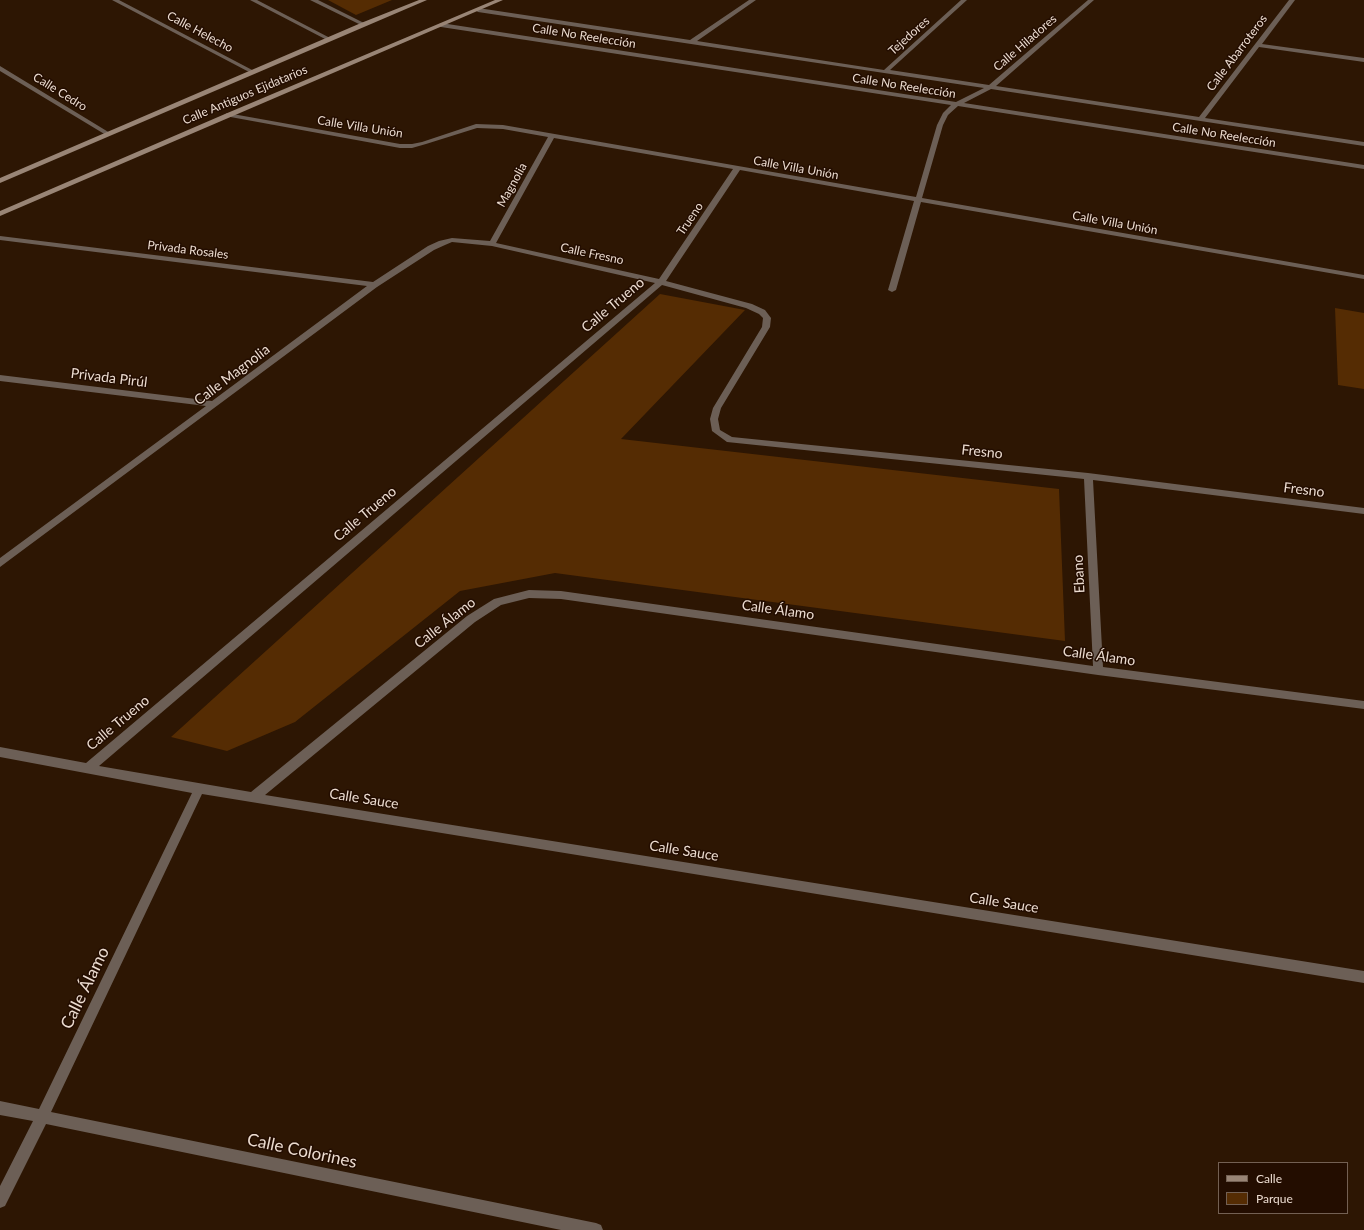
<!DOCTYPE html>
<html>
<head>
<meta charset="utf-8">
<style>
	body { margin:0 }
	#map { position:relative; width:1364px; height:1230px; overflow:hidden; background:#2d1603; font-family:Lato,sans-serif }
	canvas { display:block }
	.legend { position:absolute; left:1218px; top:1162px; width:130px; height:52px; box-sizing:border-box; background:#230d00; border:1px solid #736053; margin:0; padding:5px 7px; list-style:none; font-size:12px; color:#ecdcd0 }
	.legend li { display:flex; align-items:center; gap:8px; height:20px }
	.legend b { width:20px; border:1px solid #736053 }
</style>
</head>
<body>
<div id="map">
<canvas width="1364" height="1230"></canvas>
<ul class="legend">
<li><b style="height:5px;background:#998576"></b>Calle</li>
<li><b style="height:11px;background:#552c03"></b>Parque</li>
</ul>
</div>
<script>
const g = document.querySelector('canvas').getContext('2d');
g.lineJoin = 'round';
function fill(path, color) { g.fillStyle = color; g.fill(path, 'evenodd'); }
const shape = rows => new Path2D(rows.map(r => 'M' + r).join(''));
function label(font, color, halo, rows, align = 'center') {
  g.font = font + ' Lato,sans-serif'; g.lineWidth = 3; g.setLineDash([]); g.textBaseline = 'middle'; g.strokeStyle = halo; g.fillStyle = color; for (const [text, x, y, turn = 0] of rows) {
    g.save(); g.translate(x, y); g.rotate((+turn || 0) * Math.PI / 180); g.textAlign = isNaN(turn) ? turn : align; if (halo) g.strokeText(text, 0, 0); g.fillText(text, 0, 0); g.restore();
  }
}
fill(shape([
	[328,0,392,0,356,15],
	[660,294,745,310,621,439,1059,489,1065,641,555,573,460,591,295,722,227,751,171,737],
	[1335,308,1364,313,1364,389,1338,385]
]), '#552c03');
fill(shape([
	[112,0,119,0,256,72,251,73,112,0],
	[250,0,257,0,332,39,327,40,250,0],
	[310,0,318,0,366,24,361,25,310,0],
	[749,0,756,0,697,41,884,70,961,0,967,0,890,70,989,85,1088,0,1094,0,996,86,1199,117,1289,0,1295,0,1262,44,1364,58,1364,62,1259,47,1205,118,1364,142,1364,146,991,89,964,103,1364,165,1364,169,958,106,948,115,943,125,922,198,1364,275,1364,279,921,202,896,290,892,292,888,290,914,201,740,170,666,281,752,304,765,310,771,318,770,327,721,408,718,419,720,430,732,437,1088,473,1364,508,1364,514,1093,480,1103,667,1364,701,1364,709,1098,675,561,599,529,598,501,605,475,622,265,795,1364,971,1364,983,202,794,51,1112,596,1223,601,1225,603,1230,561,1230,46,1124,5,1206,0,1208,0,1186,33,1121,0,1115,0,1101,39,1109,192,793,0,757,0,747,86,763,655,283,492,246,452,242,445,245,434,250,377,287,0,567,0,558,206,406,0,381,0,375,212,401,367,286,0,240,0,236,373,282,428,246,439,241,452,238,490,241,548,137,503,129,477,128,426,144,412,148,400,148,225,116,224,115,227,113,400,144,412,144,422,142,476,124,503,125,916,197,937,125,943,113,951,105,441,27,438,25,441,23,956,102,984,88,478,12,475,10,478,8,690,40,749,0],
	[554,138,733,169,659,279,496,243,554,138],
	[662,285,746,308,759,314,763,318,762,327,713,408,710,419,712,431,727,442,1084,479,1093,666,561,591,529,590,494,599,467,616,251,792,99,766,662,285],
	[0,66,110,133,111,134,106,135,0,71,0,66]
]), '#6c5f56');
fill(shape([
	[419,0,427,0,0,183,0,178,361,23,419,0],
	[495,0,503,0,0,216,0,211,225,114,495,0]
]), '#998576');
label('12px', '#ecdcd0', '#230d00', [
	["Calle Helecho",200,32,28],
	["Calle No Reelección",584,36,9],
	["Tejedores",909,36,-42],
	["Calle Hiladores",1025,43,-41],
	["Calle Abarroteros",1237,53,-53],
	["Calle No Reelección",904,86,9],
	["Calle Cedro",60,92,32],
	["Calle Antiguos Ejidatarios",245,95,-23],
	["Calle Villa Unión",360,127,9],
	["Calle No Reelección",1224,135,9],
	["Calle Villa Unión",796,168,10],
	["Magnolia",512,185,-61],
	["Trueno",690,219,-56],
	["Calle Villa Unión",1115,223,10],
	["Privada Rosales",188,250,7],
	["Calle Fresno",592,254,12]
]);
label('14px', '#ecdcd0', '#230d00', [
	["Calle Trueno",613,305,-40],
	["Calle Magnolia",232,375,-37],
	["Privada Pirúl",109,378,7],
	["Fresno",982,452,6],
	["Fresno",1304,490,7],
	["Calle Trueno",365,514,-40],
	["Ebano",1079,574,-93],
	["Calle Álamo",778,610,8],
	["Calle Álamo",445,623,-38],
	["Calle Álamo",1099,656,8],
	["Calle Trueno",118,723,-40],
	["Calle Sauce",364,799,9],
	["Calle Sauce",684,851,9],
	["Calle Sauce",1004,903,9]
]);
label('17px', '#ecdcd0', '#230d00', [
	["Calle Álamo",85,988,-64],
	["Calle Colorines",302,1151,12]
]);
</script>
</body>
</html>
